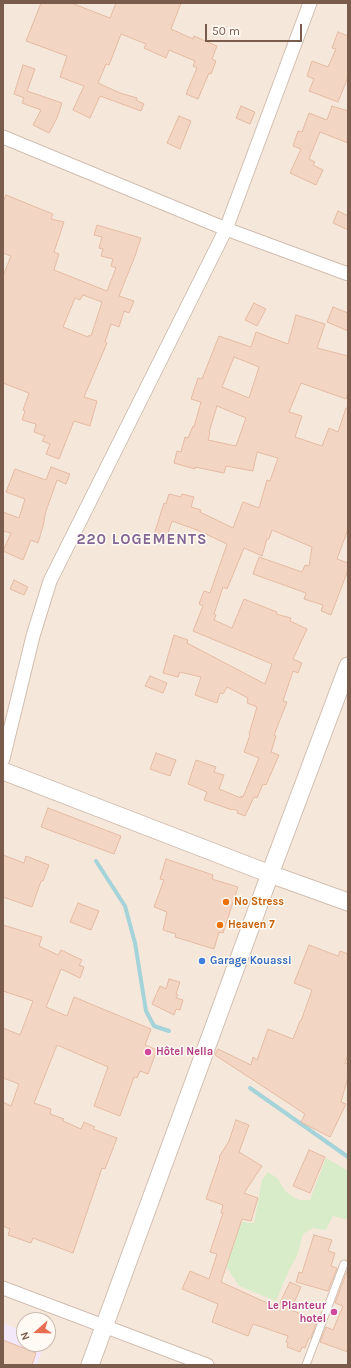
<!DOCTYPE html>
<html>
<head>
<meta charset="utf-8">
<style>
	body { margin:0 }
	#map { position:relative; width:351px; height:1368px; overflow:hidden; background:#fdf6ec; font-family:Karla,sans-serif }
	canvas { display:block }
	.frame { position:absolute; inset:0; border:4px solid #7a5c4d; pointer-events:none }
	.north { position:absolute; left:16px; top:1312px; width:40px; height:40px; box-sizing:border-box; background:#fffaf3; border:1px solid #cabbb1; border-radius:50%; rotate:250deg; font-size:11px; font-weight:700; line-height:16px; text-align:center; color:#7a5c4d }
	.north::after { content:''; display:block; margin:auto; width:14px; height:18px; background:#e76f51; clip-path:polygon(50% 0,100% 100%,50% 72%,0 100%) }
	.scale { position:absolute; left:205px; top:24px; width:97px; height:18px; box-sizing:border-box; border:2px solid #7a5c4d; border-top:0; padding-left:5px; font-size:12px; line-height:14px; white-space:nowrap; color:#7a5c4d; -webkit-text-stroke:3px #fffaf3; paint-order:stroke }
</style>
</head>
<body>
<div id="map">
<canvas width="351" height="1368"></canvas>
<div class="frame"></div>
<div class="north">N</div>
<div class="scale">50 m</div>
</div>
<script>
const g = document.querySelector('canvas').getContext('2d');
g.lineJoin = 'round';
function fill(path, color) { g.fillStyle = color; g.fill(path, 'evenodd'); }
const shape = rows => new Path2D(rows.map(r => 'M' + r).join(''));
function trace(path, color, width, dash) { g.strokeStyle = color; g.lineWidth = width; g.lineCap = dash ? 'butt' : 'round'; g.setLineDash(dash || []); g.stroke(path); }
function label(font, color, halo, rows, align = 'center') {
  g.font = font + ' Karla,sans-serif'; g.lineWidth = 3; g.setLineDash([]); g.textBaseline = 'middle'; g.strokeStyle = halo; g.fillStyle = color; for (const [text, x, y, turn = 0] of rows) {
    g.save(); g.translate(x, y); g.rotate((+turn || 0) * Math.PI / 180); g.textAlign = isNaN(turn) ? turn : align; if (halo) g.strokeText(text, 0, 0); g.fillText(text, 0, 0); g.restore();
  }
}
fill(shape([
	[3,3,348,3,348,1365,3,1365],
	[24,1320,48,1320,48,1344,24,1344]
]), '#f5e8da');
fill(shape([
	[3,1323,24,1331,24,1344,44,1344,37,1365,3,1365]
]), '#f3e8fa');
fill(shape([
	[326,1158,348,1171,348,1220,333,1216,326,1230,313,1228,303,1234,297,1256,289,1270,276,1301,239,1286,226,1266,241,1222,254,1223,262,1180,268,1172,277,1178,286,1192,299,1200,310,1200]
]), '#d8ecc9');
trace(shape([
	[96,861,125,906,135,943,146,1011,154,1026,169,1031],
	[250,1088,348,1157]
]), '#a5d3da', 4);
const building = shape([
	[41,3,71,3,110,18,116,3,181,3,171,29,193,39,194,36,217,46,212,59,216,61,211,74,209,73,198,99,186,94,197,68,193,66,195,61,169,50,166,58,144,48,146,44,121,34,109,65,106,64,98,83,120,93,137,98,136,100,144,104,141,111,100,96,90,118,73,110,84,86,60,77,67,56,26,41,41,3],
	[338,32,348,36,348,77,338,102,309,91,314,79,307,76,312,61,328,67,336,49,332,48,338,32],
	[23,65,35,69,27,91,62,103,57,118,49,133,33,125,41,110,22,103,24,98,14,94,23,65],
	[241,106,255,112,250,124,236,118,241,106],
	[332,106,348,111,348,143,320,132,309,159,315,162,313,165,323,170,316,185,290,173,301,149,293,146,298,131,302,132,309,113,327,120,332,106],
	[179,116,191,121,180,149,167,143,179,116],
	[6,195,53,214,51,219,64,222,54,252,59,254,54,270,107,291,116,268,111,266,113,259,101,256,103,249,99,248,102,237,94,235,97,225,141,238,135,256,119,296,134,301,129,313,124,311,119,327,111,324,105,342,107,343,84,397,97,401,90,426,74,421,59,459,46,454,50,444,42,441,45,436,34,432,36,424,22,420,25,411,23,410,29,393,3,383,3,276,11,256,3,253,3,202,6,195],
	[83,295,102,302,91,336,89,335,88,337,63,327,75,298,80,300,83,295],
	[338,211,348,216,348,230,333,223,338,211],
	[254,303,266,309,257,326,245,320,254,303],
	[333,307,348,313,348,331,327,322,333,307],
	[296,315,325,324,317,348,348,356,348,393,346,399,301,383,289,412,302,416,295,437,322,446,329,428,338,432,346,408,348,408,348,529,337,559,348,563,348,570,331,615,321,611,323,605,304,599,306,593,253,574,259,557,302,572,305,565,309,566,312,547,272,530,269,539,267,539,262,556,244,548,227,589,223,587,214,614,216,615,214,620,232,628,244,599,277,612,276,614,291,618,290,621,307,629,293,659,302,663,298,673,293,671,283,701,287,702,274,735,276,736,271,752,279,755,266,785,263,784,257,798,254,797,245,816,237,813,238,811,233,809,232,810,204,800,207,792,188,784,196,760,216,767,214,772,224,775,219,789,241,798,241,796,243,797,259,758,244,752,250,735,249,734,257,707,247,703,248,698,227,687,223,694,220,693,217,703,195,695,201,677,180,672,178,677,163,673,174,635,188,640,187,643,265,684,272,664,193,631,203,606,199,604,204,591,210,593,227,544,197,530,172,521,165,542,153,538,164,503,166,504,169,494,181,497,182,494,194,497,191,507,201,510,200,512,233,528,243,502,259,508,267,480,270,481,278,458,257,452,253,471,226,466,224,473,195,467,195,469,174,463,177,451,181,452,185,437,188,438,193,426,194,427,201,402,191,399,198,378,202,379,219,336,251,347,256,332,288,344,296,315],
	[234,357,259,367,249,398,222,387,234,357],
	[217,406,246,418,236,446,208,440,210,433,209,432,217,406],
	[51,467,70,474,66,484,57,480,46,511,43,526,38,543,31,540,23,560,3,551,11,533,3,531,3,512,19,518,25,499,6,492,15,469,46,480,51,467],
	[14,580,28,587,24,595,10,589,14,580],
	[150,676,167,683,163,693,145,686,150,676],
	[156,753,176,760,170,776,150,769,156,753],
	[48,808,121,836,114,854,41,827,48,808],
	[3,855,24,863,26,856,49,865,43,881,41,881,32,907,3,897,3,855],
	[166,859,213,875,212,879,238,887,223,933,219,932,214,949,175,937,176,934,163,930,167,912,154,907,164,880,160,879,166,859],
	[78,903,99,911,91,930,70,922,78,903],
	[3,925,42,937,39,946,58,955,61,950,82,960,79,965,84,967,80,978,61,969,46,1007,67,1016,74,997,151,1029,145,1045,157,1050,148,1074,140,1071,137,1078,134,1077,120,1116,94,1106,108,1067,57,1045,34,1103,51,1109,50,1114,64,1119,63,1121,81,1129,84,1122,95,1127,93,1129,117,1138,105,1169,102,1168,73,1253,33,1238,31,1243,8,1235,10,1229,3,1226,3,1102,11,1106,19,1084,3,1078,3,1028,20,1035,33,1001,3,991,3,925],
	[309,945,338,956,340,951,348,954,348,1055,345,1063,348,1064,348,1077,341,1102,346,1104,330,1137,301,1122,305,1114,215,1055,218,1049,251,1065,253,1057,257,1060,268,1029,293,1039,300,1021,301,1021,312,990,294,983,309,945],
	[169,979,180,982,176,994,178,995,176,998,183,1000,180,1010,176,1009,174,1015,152,1004,160,986,166,989,169,979],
	[236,1120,249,1125,239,1152,262,1166,244,1193,258,1198,251,1221,242,1219,221,1282,265,1302,278,1307,290,1282,301,1287,291,1310,314,1319,312,1322,316,1323,311,1338,309,1338,305,1348,302,1347,300,1352,287,1347,288,1343,286,1342,288,1336,253,1324,248,1336,212,1322,218,1304,182,1289,190,1271,209,1279,217,1254,210,1252,223,1213,221,1213,223,1205,206,1199,220,1158,219,1157,229,1141,236,1120],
	[309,1150,325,1157,310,1193,293,1186,309,1150],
	[314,1235,332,1240,328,1251,335,1253,331,1266,337,1268,328,1291,296,1282,299,1272,302,1273,314,1235],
	[347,1271,348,1271,348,1352,320,1342,326,1327,333,1330,343,1306,335,1303,347,1271],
	[3,1340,36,1353,32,1365,3,1365,3,1340]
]);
fill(building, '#f3d5c3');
trace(building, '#e6bba3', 1);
const service = shape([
	[306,1365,344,1264]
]);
const minor = shape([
	[3,137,226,229,348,274],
	[3,759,33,636,50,581,226,229,310,3],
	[3,1288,207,1365]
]);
const tertiary = shape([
	[3,771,270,874,348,902],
	[90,1365,270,874,348,666]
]);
trace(service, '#d1beb0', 9);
trace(minor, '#d1beb0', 15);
trace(tertiary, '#d1beb0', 19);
trace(service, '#fff', 7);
trace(minor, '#fff', 13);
trace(tertiary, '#fff', 17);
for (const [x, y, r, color] of [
	[226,902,4,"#e8710a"],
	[220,925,4,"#e8710a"],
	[202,961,4,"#3f7fe0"],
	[148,1052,4,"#d1479c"],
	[334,1312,4,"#d1479c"]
]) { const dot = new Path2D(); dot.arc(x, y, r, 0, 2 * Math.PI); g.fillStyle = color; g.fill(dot); trace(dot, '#fffaf3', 1.5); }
label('bold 11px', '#c56008', '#fffaf3', [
	["No Stress",234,902],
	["Heaven 7",228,925]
], 'left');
label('bold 11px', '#366cbe', '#fffaf3', [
	["Garage Kouassi",210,961]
], 'left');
label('bold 11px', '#b23c85', '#fffaf3', [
	["Hôtel Nella",156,1052],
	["Le Planteur",326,1306,"right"],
	["hotel",326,1319,"right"]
], 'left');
g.letterSpacing = '1px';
label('bold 15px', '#846695', '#fffaf3', [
	["220 LOGEMENTS",142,540]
]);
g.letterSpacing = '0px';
</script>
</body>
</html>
